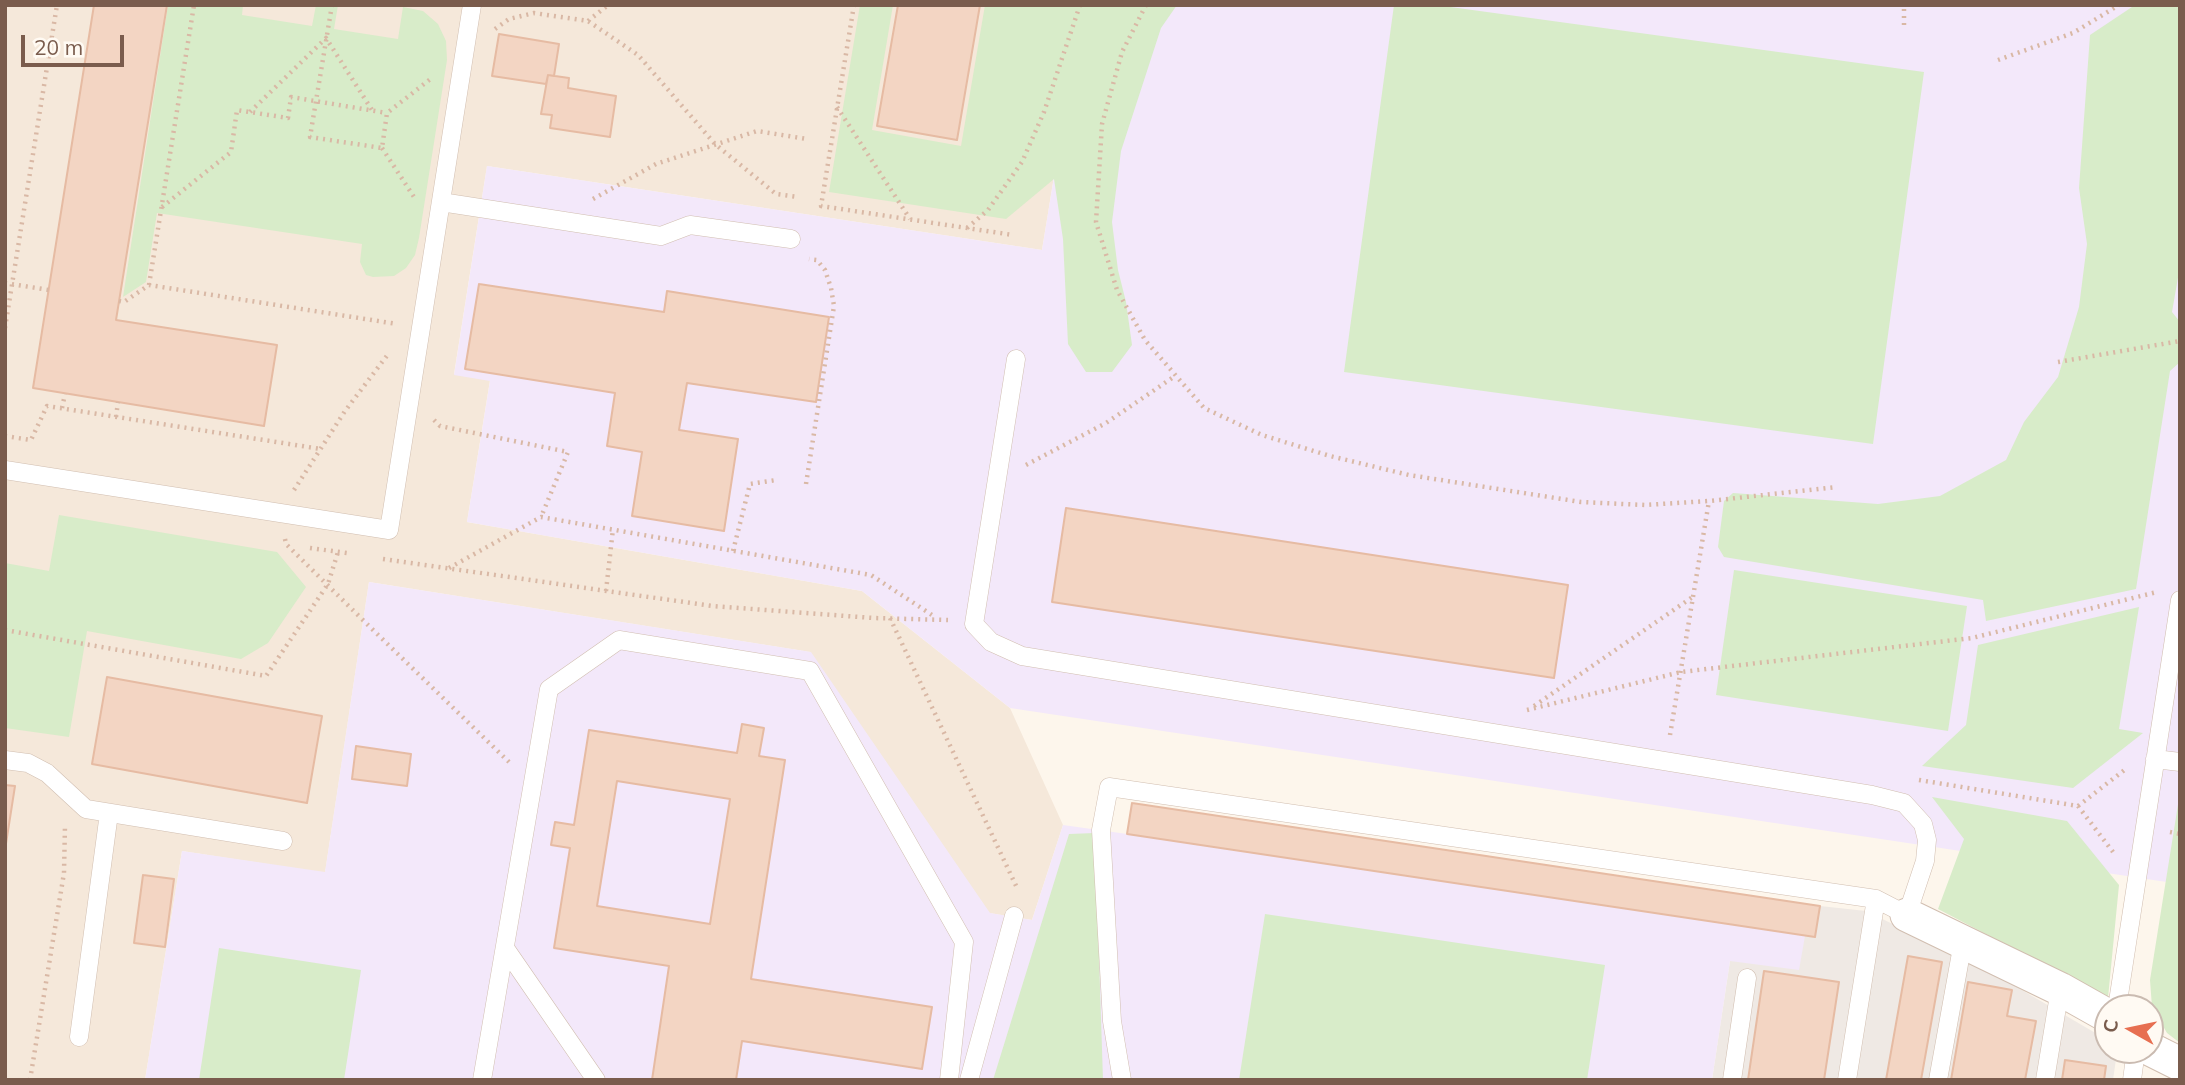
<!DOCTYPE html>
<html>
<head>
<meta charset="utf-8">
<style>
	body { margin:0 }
	#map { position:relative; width:2185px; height:1085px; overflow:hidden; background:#fdf6ec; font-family:Mulish,sans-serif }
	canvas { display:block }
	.frame { position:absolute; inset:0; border:7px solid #7a5c4d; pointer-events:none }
	.north { position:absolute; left:2094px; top:994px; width:70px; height:70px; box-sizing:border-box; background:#fffaf3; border:2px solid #cabbb1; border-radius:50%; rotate:279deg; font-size:19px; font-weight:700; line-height:28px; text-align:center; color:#7a5c4d }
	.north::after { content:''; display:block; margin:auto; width:24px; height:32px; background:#e76f51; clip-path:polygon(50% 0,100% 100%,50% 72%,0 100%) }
	.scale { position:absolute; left:21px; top:35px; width:103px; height:32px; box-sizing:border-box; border:4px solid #7a5c4d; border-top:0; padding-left:9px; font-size:21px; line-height:24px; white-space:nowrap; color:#7a5c4d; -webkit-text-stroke:5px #fffaf3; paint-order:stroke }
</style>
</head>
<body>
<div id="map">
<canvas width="2185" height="1085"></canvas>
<div class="frame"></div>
<div class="north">С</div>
<div class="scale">20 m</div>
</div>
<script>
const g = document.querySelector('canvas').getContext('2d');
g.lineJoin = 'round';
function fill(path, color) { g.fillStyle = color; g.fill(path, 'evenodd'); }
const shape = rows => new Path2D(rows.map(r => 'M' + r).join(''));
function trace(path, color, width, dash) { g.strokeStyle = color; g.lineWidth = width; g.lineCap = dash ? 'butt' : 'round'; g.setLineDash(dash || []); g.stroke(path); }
fill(shape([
	[5,5,1082,5,1042,250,487,166,454,374,490,380,467,522,862,591,1010,708,1063,825,1032,920,989,913,810,652,369,582,325,873,182,851,145,1080,5,1080]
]), '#f5e8da');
fill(shape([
	[1820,906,1866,911,1991,972,2104,1038,2108,1050,2111,1050,2116,1059,2113,1080,1712,1080,1730,961,1805,935,1815,936]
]), '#efe9e4');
fill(shape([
	[1082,5,2180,5,2180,884,1010,708,862,591,467,522,490,381,454,375,487,166,1042,250],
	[369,582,811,652,990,913,1032,920,1063,825,1127,834,1132,803,1820,906,1815,937,1805,936,1799,970,1730,961,1712,1080,145,1080,182,851,325,872]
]), '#f3e8fa');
fill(shape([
	[168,5,243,5,242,15,312,26,316,5,338,5,334,29,398,39,403,7,423,11,438,24,446,41,447,60,419,238,415,255,406,268,394,276,373,277,366,275,360,262,362,244,157,213,146,282,123,297],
	[860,5,893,5,872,130,961,146,985,5,1177,5,1161,28,1121,151,1112,222,1118,270,1126,302,1132,345,1112,372,1086,372,1068,344,1063,239,1054,179,1006,219,829,192],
	[1394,5,1436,5,1924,72,1873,444,1344,372],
	[2135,5,2180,5,2180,266,2172,312,2180,322,2180,362,2170,371,2136,589,1986,621,1983,600,1724,557,1718,547,1724,501,1733,493,1878,504,1940,496,2006,460,2024,422,2058,377,2079,307,2087,244,2079,188,2090,35],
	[59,515,277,552,306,587,268,643,241,659,87,631,69,737,5,728,5,563,49,571],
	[1734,570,1967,606,1948,731,1716,695],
	[2139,607,2119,729,2143,733,2073,788,1922,766,1966,725,1978,645],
	[2180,792,2180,1043,2167,1033,2152,1007,2150,980],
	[1932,797,2067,821,2119,885,2108,998,1938,909,1964,839],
	[1095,833,1103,1080,993,1080,1069,834],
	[1265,914,1605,965,1587,1080,1239,1080],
	[219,948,361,970,344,1080,199,1080]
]), '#d8ecc9');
const building = shape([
	[94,5,167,5,116,320,277,345,264,426,33,388,94,5],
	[898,5,980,5,957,140,877,126,898,5],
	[499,34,559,44,554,76,548,75,546,84,492,76,499,34],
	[548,75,569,78,568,88,616,96,610,137,550,128,552,115,541,114,548,75],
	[479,284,664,312,667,291,829,317,816,402,687,383,679,430,738,439,724,531,632,516,642,452,607,446,615,393,465,369,479,284],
	[1066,508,1568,585,1554,678,1052,602,1066,508],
	[107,677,322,716,307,803,92,764,107,677],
	[742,724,764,728,759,756,785,760,751,979,932,1007,922,1069,742,1041,736,1080,652,1080,669,966,554,948,570,848,551,845,555,822,574,825,589,730,737,753,742,724],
	[617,781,730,799,710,924,597,906,617,781],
	[356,746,411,754,407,786,352,779,356,746],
	[5,785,15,786,5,850,5,785],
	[1132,803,1820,906,1815,937,1127,834,1132,803],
	[143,875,174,879,165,947,134,943,143,875],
	[1908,956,1942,962,1921,1080,1886,1080,1908,956],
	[1764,971,1839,982,1824,1080,1748,1080,1764,971],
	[1968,982,2012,990,2007,1016,2036,1021,2025,1080,1951,1080,1968,982],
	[2065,1060,2106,1066,2104,1080,2062,1080,2065,1060]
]);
fill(building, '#f3d5c3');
trace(building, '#e6bba3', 2);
const lane = shape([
	[441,202,661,236,690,225,791,239],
	[1016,359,974,624,991,642,1022,656,1872,795,1904,803,1923,824,1927,840,1925,861,1907,915,1876,899,1109,787,1101,830,1112,1021,1122,1080],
	[5,470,389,530,472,5],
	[2155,759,2180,762],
	[5,760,28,763,47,773,86,809,283,841],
	[505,948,596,1080],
	[2117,1008,2180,600],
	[79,1037,109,813],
	[482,1080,549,689,619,640,810,671,964,942,949,1080],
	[969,1080,1014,916],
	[1732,1080,1747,978],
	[1847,1080,1876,899],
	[1938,1080,1963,942],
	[2045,1080,2060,989],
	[2132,1080,2136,1050]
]);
const street = shape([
	[1907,915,2060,989,2108,1016],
	[2150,1049,2180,1064]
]);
trace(lane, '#d1beb0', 19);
trace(street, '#d1beb0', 35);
trace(shape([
	[332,5,310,137,382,148,387,113,433,77],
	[854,5,821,206,1013,235],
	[1146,5,1122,52,1102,124,1096,222,1117,290,1145,340,1204,408,1262,435,1330,456,1409,475,1581,502,1645,505,1709,501,1837,487],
	[588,21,608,5],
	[1904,25,1904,5],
	[495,29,509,19,534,13,588,21,638,55,715,144,776,194,798,197],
	[1998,60,2073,33,2119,5],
	[837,107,910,219],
	[250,112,326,38,372,110],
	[382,148,414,197],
	[593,199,656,164,757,131,807,139],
	[162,207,231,152,237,110,288,118,291,97,387,113],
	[967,228,988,210,1022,162,1044,112,1080,5],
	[5,283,49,290],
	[149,285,194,5],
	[119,301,124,302,149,285,397,324],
	[5,328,57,5],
	[2058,362,2180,341],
	[62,408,65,394],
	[116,417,118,402],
	[434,420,440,426,568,452,541,517],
	[5,436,31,440,47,406,321,449],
	[1026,465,1106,423,1175,376],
	[806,484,834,306,831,288,825,270,817,260,809,259],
	[294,490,345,411,389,353],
	[285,539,286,544,371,628,509,762],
	[310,548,347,553],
	[733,551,750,484,776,480],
	[383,559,712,606,873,618,948,620],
	[449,568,541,517,871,575,935,617],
	[606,591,613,529],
	[890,618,1018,890],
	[5,630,266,676,328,584,338,552],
	[1534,706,1694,596],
	[1527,710,1681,672,1972,638,2157,592],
	[1670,735,1709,501],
	[1919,780,2078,806,2113,852],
	[2078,806,2127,768],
	[2170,832,2180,834],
	[30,1080,64,873,65,825]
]), '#d9b8a5', 4.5, [2, 5]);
trace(lane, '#fff', 18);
trace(street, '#fff', 33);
</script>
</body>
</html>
